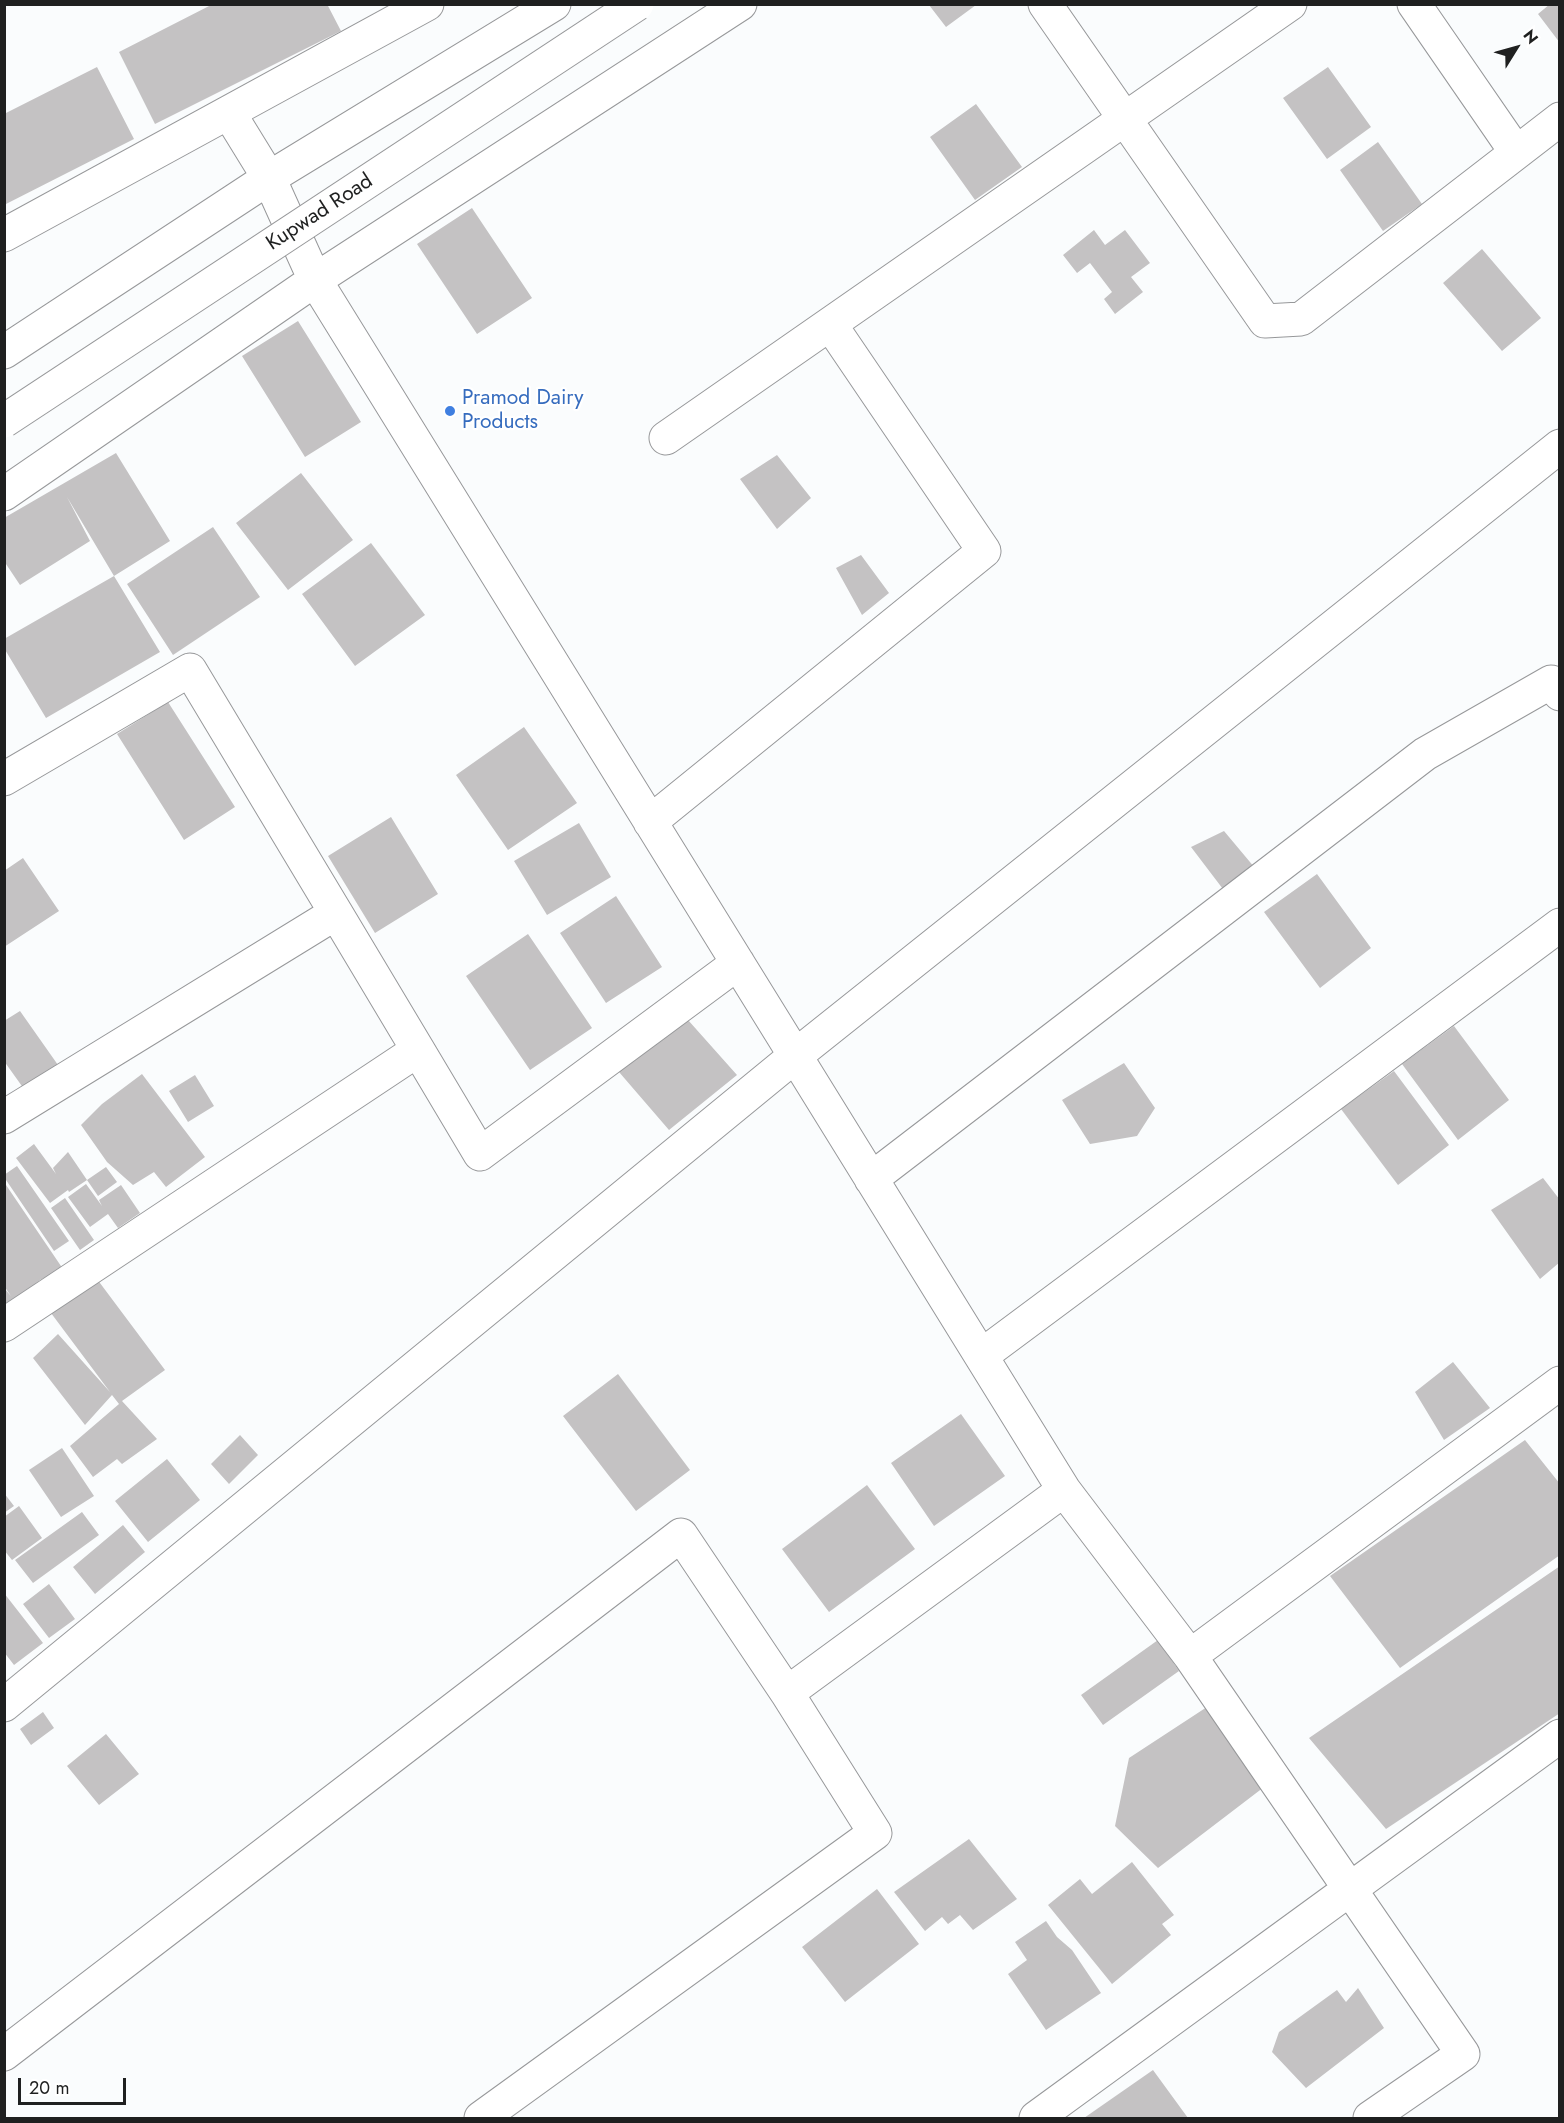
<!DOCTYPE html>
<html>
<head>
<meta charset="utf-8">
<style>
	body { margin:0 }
	#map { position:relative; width:1564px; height:2123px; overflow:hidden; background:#fafcfd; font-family:Jost,sans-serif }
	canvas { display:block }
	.frame { position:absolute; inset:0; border:6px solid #1f2020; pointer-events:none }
	.north { position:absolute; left:1486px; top:18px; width:60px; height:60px; -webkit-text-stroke:4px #fff; paint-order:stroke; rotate:53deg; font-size:16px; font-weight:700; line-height:24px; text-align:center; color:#1f2020 }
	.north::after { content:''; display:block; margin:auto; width:21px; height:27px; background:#1f2020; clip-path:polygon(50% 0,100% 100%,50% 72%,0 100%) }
	.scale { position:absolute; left:18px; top:2078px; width:108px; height:27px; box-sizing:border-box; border:3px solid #1f2020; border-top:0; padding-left:8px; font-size:18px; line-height:21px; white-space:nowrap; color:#1f2020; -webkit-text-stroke:4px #fff; paint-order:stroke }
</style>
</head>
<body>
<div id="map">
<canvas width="1564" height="2123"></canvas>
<div class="frame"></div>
<div class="north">N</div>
<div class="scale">20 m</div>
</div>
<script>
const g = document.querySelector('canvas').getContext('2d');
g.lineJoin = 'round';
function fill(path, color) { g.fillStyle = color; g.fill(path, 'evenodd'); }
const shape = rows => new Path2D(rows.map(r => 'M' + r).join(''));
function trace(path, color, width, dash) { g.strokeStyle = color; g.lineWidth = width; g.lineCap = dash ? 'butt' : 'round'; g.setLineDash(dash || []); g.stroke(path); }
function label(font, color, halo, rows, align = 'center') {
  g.font = font + ' Jost,sans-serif'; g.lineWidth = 4.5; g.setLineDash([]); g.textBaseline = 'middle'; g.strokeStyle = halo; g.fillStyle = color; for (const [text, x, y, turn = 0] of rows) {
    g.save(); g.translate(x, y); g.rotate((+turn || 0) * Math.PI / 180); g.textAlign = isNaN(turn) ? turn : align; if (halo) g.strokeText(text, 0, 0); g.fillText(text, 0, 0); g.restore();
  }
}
fill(shape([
	[213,4,327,4,341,31,155,124,119,52],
	[1550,4,1560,4,1560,43,1538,14],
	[929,5,976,5,946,27],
	[97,67,134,139,4,205,4,114],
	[1328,67,1371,127,1327,159,1283,98],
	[976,104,1022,167,975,200,930,137],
	[1378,142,1422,204,1383,231,1340,170],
	[472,208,532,298,477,334,417,244],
	[1094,230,1105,245,1125,230,1150,263,1131,277,1143,292,1115,314,1104,299,1112,292,1090,263,1077,273,1063,255],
	[1482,249,1541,318,1502,351,1443,283],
	[298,321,361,422,305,457,242,356],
	[116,453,170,541,114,576,67,497,90,541,20,585,4,561,4,518],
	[777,455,811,498,777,529,740,479],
	[301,473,353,540,288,590,236,523],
	[213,527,260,597,173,655,127,584],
	[371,543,425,615,355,666,302,594],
	[861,555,889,593,862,615,836,568],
	[114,576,160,652,46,718,4,648,4,639],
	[168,702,235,807,184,840,117,734],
	[524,727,577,803,508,850,456,775],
	[391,817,438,894,375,933,328,856],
	[579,823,611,877,547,915,514,861],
	[1224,831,1260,874,1229,897,1191,847],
	[23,858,59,911,4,947,4,871],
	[1317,874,1371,948,1320,988,1264,912],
	[616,896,662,967,606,1003,560,933],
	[528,934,592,1028,530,1070,466,976],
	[20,1011,58,1065,24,1089,4,1061,4,1021],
	[688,1020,737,1075,669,1130,619,1072],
	[1454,1026,1509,1100,1458,1140,1402,1064],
	[1124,1063,1155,1108,1137,1136,1090,1144,1062,1100],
	[1394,1071,1449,1145,1398,1185,1341,1109],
	[142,1074,205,1157,166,1187,154,1172,133,1185,107,1162,81,1125,102,1104],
	[195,1075,214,1106,188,1122,169,1091],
	[34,1144,56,1174,53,1168,68,1152,87,1180,69,1192,68,1190,50,1203,16,1158],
	[17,1166,69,1241,54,1251,4,1177,4,1175],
	[106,1167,117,1182,98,1196,87,1180],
	[1543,1178,1560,1200,1560,1262,1540,1279,1491,1210],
	[4,1182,63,1269,40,1280,4,1310,4,1288,11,1296,4,1286],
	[86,1184,102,1206,99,1200,121,1185,140,1213,118,1228,108,1214,90,1227,68,1197],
	[65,1198,94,1240,80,1250,51,1208],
	[94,1275,165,1370,122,1401,157,1439,122,1464,117,1459,93,1477,70,1446,119,1404,112,1395,85,1425,33,1358,58,1334,110,1392,48,1309],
	[1453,1362,1490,1408,1444,1440,1415,1392],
	[618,1374,690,1470,636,1511,563,1416],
	[961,1414,1005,1476,934,1526,891,1463],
	[240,1435,258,1455,229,1484,211,1464],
	[1525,1440,1560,1484,1560,1555,1400,1668,1330,1576],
	[62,1448,94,1496,61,1517,29,1470],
	[167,1459,200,1500,148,1542,115,1501],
	[867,1485,915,1549,829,1612,782,1549],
	[4,1493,14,1506,4,1513],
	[19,1506,42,1538,12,1560,4,1550,4,1517],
	[82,1512,99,1535,33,1583,15,1560],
	[123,1525,145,1552,95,1594,73,1567],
	[1560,1566,1560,1713,1386,1829,1309,1738],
	[49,1584,75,1619,49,1638,23,1604],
	[4,1593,43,1643,14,1665,4,1652],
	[1158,1640,1179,1671,1103,1725,1081,1695],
	[1210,1705,1268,1784,1158,1868,1115,1826,1129,1758],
	[43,1712,54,1728,31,1745,20,1729],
	[106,1734,139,1774,99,1805,67,1766],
	[969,1839,1017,1899,973,1930,960,1915,948,1924,942,1917,925,1931,894,1892],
	[1132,1862,1174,1915,1162,1924,1171,1935,1112,1984,1048,1905,1080,1879,1092,1894],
	[877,1889,919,1944,845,2002,802,1947],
	[1046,1921,1057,1937,1072,1950,1101,1993,1046,2030,1008,1974,1027,1960,1015,1942],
	[1358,1988,1384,2028,1306,2088,1272,2052,1279,2032,1337,1990,1346,2002],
	[1153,2070,1188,2118,1084,2118]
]), '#c4c2c3');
const minor = shape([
	[1045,4,1265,321,1301,319,1560,119],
	[1414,4,1516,152],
	[229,113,269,178,315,280,1064,1490,1190,1656,1463,2054,1370,2118],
	[4,235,427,4],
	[4,352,269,178,554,4],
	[666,438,1290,4],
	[4,494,315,280,740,4],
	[4,779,190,670,336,913],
	[650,822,984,551,830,324],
	[4,1117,336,913,418,1050],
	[871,1179,1425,754,1551,682,1560,694],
	[4,1325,418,1050,480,1154,738,963],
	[981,1356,1560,925],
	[1190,1656,1560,1383],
	[4,1705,795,1056,1560,446],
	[4,2054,681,1535,787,1693],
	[481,2118,875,1833,787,1693,1064,1490],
	[1036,2118,1560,1736]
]);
trace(minor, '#97989a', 35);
trace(minor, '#fff', 33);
const secondaryBridge = shape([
	[4,421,637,4]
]);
trace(secondaryBridge, '#97989a', 35, []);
trace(secondaryBridge, '#fff', 33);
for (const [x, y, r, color] of [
	[450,411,6,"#3f7fe0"]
]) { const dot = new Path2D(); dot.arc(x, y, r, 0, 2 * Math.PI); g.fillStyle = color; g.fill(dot); trace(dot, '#fff', 2); }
label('21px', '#1f2020', '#fff', [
	["Kupwad Road",320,213,-33]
]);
label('21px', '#366cbe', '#fff', [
	["Pramod Dairy",462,399],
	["Products",462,423]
], 'left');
</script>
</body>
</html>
